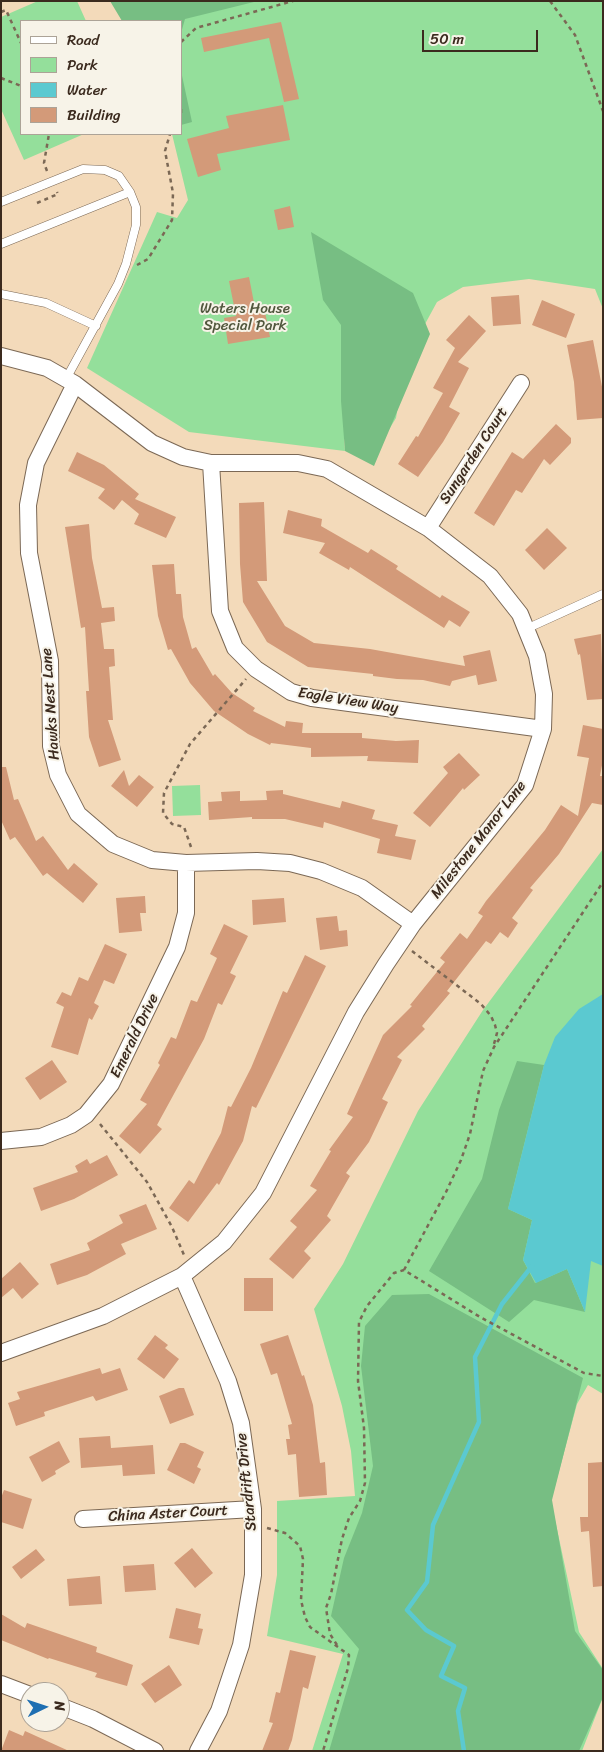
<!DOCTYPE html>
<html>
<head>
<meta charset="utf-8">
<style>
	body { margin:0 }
	#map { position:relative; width:604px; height:1752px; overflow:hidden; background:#f3daba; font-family:Sriracha,sans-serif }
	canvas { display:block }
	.frame { position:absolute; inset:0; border:2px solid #3b2a1e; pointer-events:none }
	.legend { position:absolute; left:20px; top:20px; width:162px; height:115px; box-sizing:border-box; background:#f7f3e8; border:1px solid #aca397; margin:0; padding:6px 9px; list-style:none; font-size:15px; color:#3b2a1e }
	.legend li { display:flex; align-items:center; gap:10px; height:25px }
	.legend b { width:25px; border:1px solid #aca397 }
	.north { position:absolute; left:20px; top:1682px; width:50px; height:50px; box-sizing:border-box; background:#f7f3e8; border:1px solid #aca397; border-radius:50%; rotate:86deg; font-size:14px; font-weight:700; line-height:20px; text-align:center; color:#3b2a1e }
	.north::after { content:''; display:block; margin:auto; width:18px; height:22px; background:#1f6fb2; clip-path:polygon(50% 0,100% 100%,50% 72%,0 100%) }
	.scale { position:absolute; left:422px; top:30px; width:116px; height:22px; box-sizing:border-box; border:2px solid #3b2a1e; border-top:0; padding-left:6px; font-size:15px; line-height:18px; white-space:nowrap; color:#3b2a1e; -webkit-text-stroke:4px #f7f3e8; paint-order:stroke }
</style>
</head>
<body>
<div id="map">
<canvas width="604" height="1752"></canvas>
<div class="frame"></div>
<ul class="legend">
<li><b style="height:6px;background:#fff"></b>Road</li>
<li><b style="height:14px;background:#94df9b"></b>Park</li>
<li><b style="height:14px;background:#5bc9d0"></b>Water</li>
<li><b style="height:14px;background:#d39a79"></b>Building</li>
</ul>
<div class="north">N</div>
<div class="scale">50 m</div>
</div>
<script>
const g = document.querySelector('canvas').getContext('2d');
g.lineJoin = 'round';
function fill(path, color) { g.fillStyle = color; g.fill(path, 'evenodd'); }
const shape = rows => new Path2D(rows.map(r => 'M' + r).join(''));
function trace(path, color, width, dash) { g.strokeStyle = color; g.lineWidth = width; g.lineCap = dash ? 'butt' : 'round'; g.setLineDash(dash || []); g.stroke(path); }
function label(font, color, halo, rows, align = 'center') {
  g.font = font + ' Sriracha,sans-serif'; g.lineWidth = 4; g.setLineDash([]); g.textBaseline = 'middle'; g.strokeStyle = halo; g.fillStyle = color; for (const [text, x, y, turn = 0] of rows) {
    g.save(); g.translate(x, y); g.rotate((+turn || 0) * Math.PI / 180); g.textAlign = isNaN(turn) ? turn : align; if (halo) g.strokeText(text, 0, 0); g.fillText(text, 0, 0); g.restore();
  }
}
fill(shape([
	[38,1,77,1,86,21,21,21,21,134,84,134,24,160,1,109,1,17],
	[141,1,603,1,603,309,595,289,529,279,463,287,437,302,406,359,396,418,374,454,344,438,345,451,189,432,87,368,157,212,177,218,188,200,172,134,181,134,181,21],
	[200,785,201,815,173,816,172,786],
	[603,849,603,1394,588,1385,577,1404,551,1501,579,1632,603,1669,603,1697,582,1751,312,1751,343,1654,267,1636,277,1575,277,1501,355,1496,351,1451,342,1406,314,1309,343,1264,418,1111,483,1010]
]), '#94df9b');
fill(shape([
	[110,1,258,1,185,19,181,33,181,21,122,21],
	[181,71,192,122,181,125],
	[311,232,413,293,430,334,374,466,345,451,341,401,341,325,323,300],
	[517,1061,544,1065,508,1209,532,1220,523,1260,535,1283,567,1269,585,1312,534,1300,509,1322,429,1271,482,1179,499,1110],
	[429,1294,583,1378,552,1500,575,1631,603,1670,603,1697,579,1751,329,1751,359,1649,331,1616,344,1558,362,1513,373,1466,361,1366,365,1326,392,1295]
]), '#77be83');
fill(shape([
	[603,994,603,1266,591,1261,585,1312,567,1269,536,1283,523,1260,532,1220,508,1209,544,1065,555,1037,579,1009]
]), '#5bc9d0');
trace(shape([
	[464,1751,458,1711,465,1688,441,1676,454,1646,426,1630,407,1610,427,1582,433,1525,479,1422,475,1357,502,1304,532,1266]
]), '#5bc9d0', 4.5);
fill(shape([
	[281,22,299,99,284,102,269,38,204,52,201,38],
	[283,105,290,140,217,154,221,170,198,177,187,139,229,128,226,116],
	[290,206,294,227,278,230,274,210],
	[249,277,256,313,265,312,270,337,228,344,224,318,236,316,229,281],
	[519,295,521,324,493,326,491,297],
	[542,300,575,314,566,338,532,325],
	[469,315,486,331,458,362,469,368,449,407,460,413,443,442,418,477,398,464,416,436,418,437,443,393,433,388,455,348,446,340],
	[593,340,603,392,603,418,577,420,574,382,567,345],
	[556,424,571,438,571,443,550,465,544,459,522,493,516,490,494,526,474,513,512,452,523,459],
	[77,452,104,465,139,494,135,499,176,517,166,538,134,524,139,514,122,500,114,510,98,498,105,489,68,471],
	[264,502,267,581,257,581,285,626,314,643,370,649,465,666,463,656,490,650,497,681,478,685,476,675,452,681,450,686,423,680,397,679,373,676,373,674,308,667,267,642,243,602,240,564,239,503],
	[288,510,322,519,321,526,368,553,371,549,398,566,396,569,440,598,442,595,470,612,460,627,449,620,444,628,350,567,349,570,319,553,325,543,283,533],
	[89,524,92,558,102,608,114,607,115,621,101,623,104,649,114,649,115,666,109,667,113,720,108,720,121,760,99,767,89,737,86,691,89,691,85,627,81,628,65,527],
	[547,528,567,548,544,570,525,550],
	[174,564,176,594,181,594,183,617,192,649,196,647,213,676,215,674,232,693,255,708,253,711,285,727,286,721,303,723,302,733,362,733,362,738,396,741,419,740,418,763,367,761,368,756,311,757,311,748,271,743,270,745,248,734,214,711,190,683,171,649,168,650,158,616,152,565],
	[601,634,603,699,587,700,580,654,578,655,574,639],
	[583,725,603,729,603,760,600,776,603,776,603,805,592,803,559,854,530,888,533,890,512,918,518,923,508,938,500,932,491,944,486,941,447,991,450,993,422,1026,425,1029,397,1057,402,1060,382,1099,388,1102,369,1142,346,1173,350,1176,327,1216,331,1220,304,1251,311,1258,293,1279,269,1259,297,1227,290,1221,317,1190,310,1186,331,1151,329,1150,353,1117,347,1114,383,1035,412,1006,410,1005,445,962,440,958,460,933,467,939,483,916,478,913,486,901,545,830,561,805,578,816,589,758,577,756],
	[459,753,480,775,464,790,463,788,430,827,413,813,448,773,443,767],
	[1,767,6,767,14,800,18,799,36,841,43,836,68,870,74,863,98,884,83,903,47,873,43,876,15,837,10,840,1,820],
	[124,770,129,786,139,775,154,787,137,807,111,786],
	[283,790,283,794,340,808,342,801,375,810,372,819,398,825,395,836,416,840,411,860,377,853,380,839,324,822,323,828,285,819,252,819,252,817,209,820,208,802,222,801,221,792,240,791,240,801,267,800,266,791],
	[145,896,146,913,140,913,142,931,119,933,116,898],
	[284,898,286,922,253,925,252,900],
	[337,916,339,931,347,930,348,946,320,950,316,918],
	[224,924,248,936,230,973,236,976,222,1005,218,1003,204,1039,157,1125,162,1129,140,1154,119,1136,147,1104,140,1100,160,1065,158,1063,171,1037,176,1039,191,1000,197,1002,217,958,210,954],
	[105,944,127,954,114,984,104,980,94,1003,99,1006,92,1020,89,1018,78,1055,51,1047,64,1007,56,1003,62,992,71,996,79,977,88,981],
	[305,955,326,966,256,1108,252,1106,243,1141,219,1185,217,1183,188,1222,169,1208,189,1180,194,1184,221,1133,228,1106,231,1107,251,1068,283,991,287,993],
	[52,1060,67,1082,40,1100,25,1078],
	[107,1155,118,1175,74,1199,41,1211,33,1188,78,1172,75,1166,87,1159,90,1164],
	[146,1204,157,1229,121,1244,126,1254,87,1275,57,1285,50,1264,90,1250,87,1243,123,1223,119,1215],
	[20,1262,39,1284,22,1299,13,1288,1,1298,1,1279],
	[244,1278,273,1278,273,1311,244,1311],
	[155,1335,168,1345,165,1348,179,1359,164,1379,137,1359],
	[288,1335,302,1376,304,1375,313,1405,320,1463,325,1462,327,1495,299,1497,296,1454,288,1455,286,1439,290,1439,288,1425,292,1424,277,1373,271,1375,260,1344],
	[100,1368,102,1374,120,1368,128,1390,96,1401,93,1396,44,1412,45,1416,16,1426,8,1403,20,1399,17,1392],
	[179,1388,184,1388,194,1415,170,1424,159,1396],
	[110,1436,111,1448,153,1445,155,1474,123,1476,122,1465,81,1468,79,1438],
	[59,1441,70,1462,55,1471,56,1474,42,1482,29,1457],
	[180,1443,185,1443,204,1452,197,1467,201,1469,194,1484,167,1470],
	[603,1462,603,1586,593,1587,589,1531,581,1532,580,1517,588,1517,588,1463],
	[4,1490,32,1499,23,1529,1,1522,1,1498],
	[192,1548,213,1573,195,1588,174,1563],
	[36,1549,45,1560,21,1579,12,1567],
	[154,1564,156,1590,125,1592,123,1566],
	[100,1576,102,1604,69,1606,67,1579],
	[176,1608,201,1614,198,1628,203,1629,199,1645,169,1638],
	[1,1614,25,1628,27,1623,97,1647,96,1652,133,1665,127,1686,95,1677,97,1673,49,1658,48,1659,1,1640],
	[290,1650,316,1656,308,1689,303,1687,292,1740,288,1751,262,1751,273,1723,269,1722,276,1692,280,1693],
	[169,1665,182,1685,155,1703,141,1684],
	[9,1730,23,1736,25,1731,69,1751,1,1751]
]), '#d39a79');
const service = shape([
	[1,202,83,169,105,170,119,176,130,192],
	[1,244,130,192,136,207,136,225,126,264,118,284,66,379],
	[1,294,46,303,96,326],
	[526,629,603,594]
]);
const minor = shape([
	[1,356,47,368,75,384,152,443,183,457,211,463,298,463,327,469,428,528,490,576,520,614,537,656,544,694,543,729,525,785,413,924,386,964,356,1012,263,1193,224,1242,182,1276,103,1316,1,1353],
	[75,384,36,463,28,505,29,553,50,661,51,746,58,775,78,814,113,844,152,860,186,863,257,861,290,863,321,871,362,888,413,924],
	[211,463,220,611,235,648,256,669,291,692,312,698,543,729],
	[428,528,521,383],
	[1,1141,41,1137,71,1125,86,1115,111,1084,177,947,186,913,186,863],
	[182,1276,228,1381,241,1423,253,1509,253,1575,241,1645,219,1711,198,1751],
	[83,1519,253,1509],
	[1,1684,30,1695],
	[60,1706,93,1719,155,1751]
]);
trace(service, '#7b6855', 9);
trace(minor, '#7b6855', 18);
trace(shape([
	[550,1,575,35,603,111],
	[1,12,6,10,21,43],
	[181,42,196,28,293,1],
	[1,78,21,86],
	[181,109,181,114],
	[47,171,44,163,49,134],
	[37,203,58,194,57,192],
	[137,265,148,259,172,220,173,193,165,151,170,134],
	[191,847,184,827,172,824,163,813,164,793,190,744,246,679],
	[412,951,481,1004,491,1016,495,1025,497,1033,494,1044],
	[100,1124,147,1182,172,1227,184,1255],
	[404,1270,446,1192,461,1160,470,1134,483,1071,494,1047,603,882],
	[267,1528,285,1533,300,1546,303,1559,301,1600,305,1617,310,1627,349,1655,348,1668,323,1751],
	[337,1645,330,1634,326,1608,331,1594,342,1539,349,1518,360,1501,365,1483,364,1428,358,1381,359,1322,367,1306,394,1273,404,1270,480,1317,584,1373,603,1376]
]), '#7b6855', 2.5, [4, 4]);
trace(service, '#fff', 8);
trace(minor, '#fff', 16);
label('15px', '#51573d', '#f7f3e8', [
	["Waters House",245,309],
	["Special Park",245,326]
]);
label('15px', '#3b2a1e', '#f7f3e8', [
	["Sungarden Court",474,456,-57],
	["Eagle View Way",348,701,9],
	["Hawks Nest Lane",51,704,-94],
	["Milestone Manor Lane",479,840,-52],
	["Emerald Drive",135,1036,-64],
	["Stardrift Drive",247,1482,-96],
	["China Aster Court",168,1514,-3]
]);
</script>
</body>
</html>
